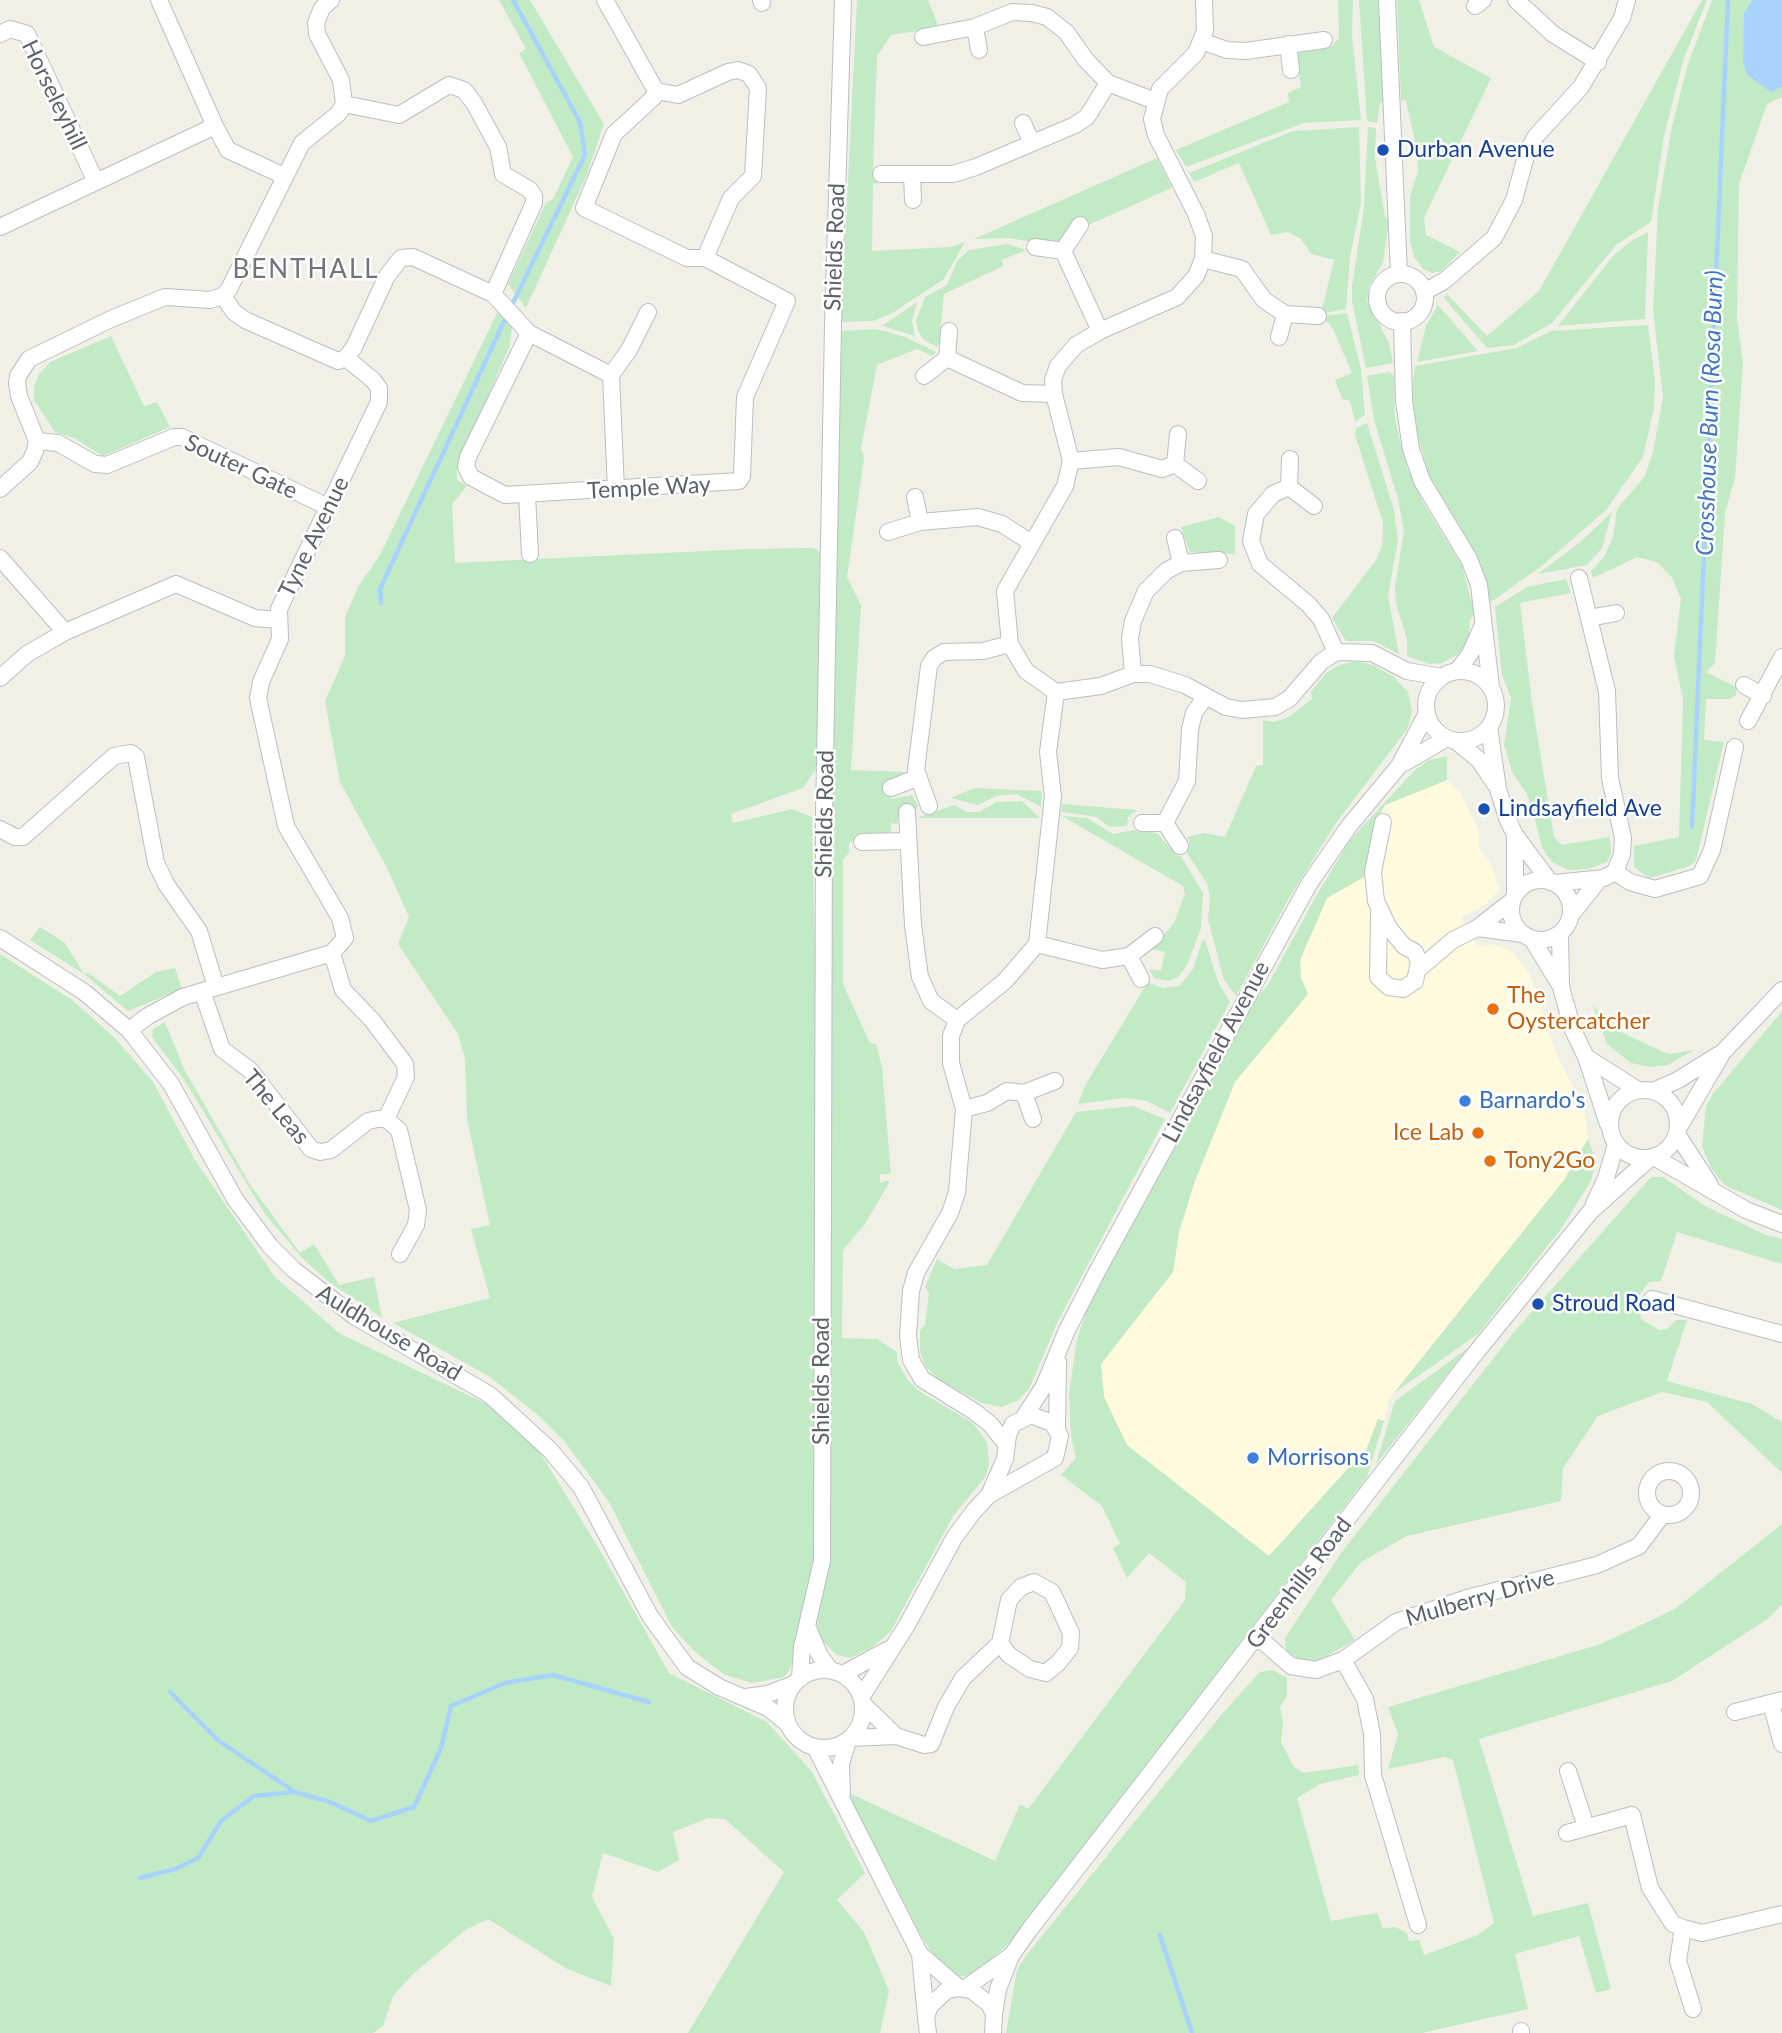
<!DOCTYPE html>
<html>
<head>
<meta charset="utf-8">
<style>
	body { margin:0 }
	canvas { display:block; background:#f1f0e7 }
</style>
</head>
<body>
<canvas width="1782" height="2033"></canvas>
<script>
const g = document.querySelector('canvas').getContext('2d');
g.lineJoin = 'round';
function fill(path, color) { g.fillStyle = color; g.fill(path, 'evenodd'); }
const shape = rows => new Path2D(rows.map(r => 'M' + r).join(''));
function trace(path, color, width, dash) { g.strokeStyle = color; g.lineWidth = width; g.lineCap = dash ? 'butt' : 'round'; g.setLineDash(dash || []); g.stroke(path); }
function label(font, color, halo, rows, align = 'center') {
  g.font = font + ' Lato,sans-serif'; g.lineWidth = 5; g.setLineDash([]); g.textBaseline = 'middle'; g.strokeStyle = halo; g.fillStyle = color; for (const [text, x, y, turn = 0] of rows) {
    g.save(); g.translate(x, y); g.rotate((+turn || 0) * Math.PI / 180); g.textAlign = isNaN(turn) ? turn : align; if (halo) g.strokeText(text, 0, 0); g.fillText(text, 0, 0); g.restore();
  }
}
fill(shape([
	[1447,780,1461,794,1479,831,1479,848,1492,866,1499,890,1485,905,1461,917,1478,948,1492,944,1513,952,1531,976,1555,1051,1584,1109,1588,1139,1564,1180,1389,1399,1384,1421,1378,1419,1360,1466,1351,1465,1269,1556,1127,1445,1104,1397,1101,1364,1173,1272,1179,1232,1195,1181,1235,1082,1308,994,1301,978,1300,960,1327,898,1364,877,1374,824,1385,805]
]), '#fffade');
fill(shape([
	[499,0,530,0,604,124,586,177,526,308,508,284,546,203,553,199,573,157,519,53,526,49],
	[857,0,928,0,939,28,891,35,877,56,873,170,877,170,878,183,873,184,872,251,950,247,965,242,944,279,891,314,873,321,841,322],
	[1338,0,1353,0,1352,35,1361,120,1304,123,1186,167,1176,150,1289,102,1288,93,1301,87,1296,57,1300,52,1332,46,1339,38],
	[1359,0,1381,0,1384,102,1380,103,1377,123,1367,121],
	[1397,0,1419,0,1434,47,1491,78,1424,218,1426,235,1460,252,1441,271,1432,273,1423,269,1414,257,1410,240,1410,196,1418,171,1417,150,1406,101,1401,100],
	[1702,0,1707,0,1684,58,1664,136,1651,222,1616,245,1552,323,1514,345,1487,348,1444,298,1447,294,1487,336,1539,291],
	[1712,0,1782,0,1782,97,1767,104,1739,184,1737,319,1743,363,1735,478,1725,513,1715,663,1706,672,1736,687,1736,695,1730,699,1706,699,1704,740,1724,742,1696,860,1690,866,1649,878,1634,867,1634,846,1679,837,1683,700,1674,656,1681,599,1672,577,1657,562,1637,557,1593,578,1591,571,1604,557,1613,537,1617,509,1645,476,1653,452,1663,397,1653,310,1658,208,1672,126,1687,67],
	[1359,127,1361,203,1350,257,1346,309,1325,313,1322,309,1334,260,1311,254,1301,239,1288,232,1271,235,1239,163,1194,182,1189,173,1293,131],
	[1368,127,1376,128,1375,158,1385,217,1389,220,1383,263,1369,286,1367,300,1389,343,1393,363,1366,368,1352,301,1352,286,1364,207],
	[1157,158,1172,188,1088,225,1084,219,1060,246,1008,238,974,239],
	[1648,232,1645,319,1558,326,1613,256,1631,241],
	[1008,244,1026,250,1002,260,1003,266,944,294,939,343,937,347,924,340,918,331,916,320,925,297,947,285,957,261,969,250],
	[917,302,912,321,915,336,882,326],
	[1438,305,1478,351,1417,362,1426,326],
	[498,311,512,328,509,348,457,466,457,480,467,486,452,504,455,563,746,549,813,548,821,552,816,769,803,788,731,814,733,823,792,809,812,817,816,1008,815,1569,790,1669,784,1677,752,1683,723,1674,693,1650,672,1627,609,1502,565,1442,538,1415,487,1375,393,1323,490,1298,471,1229,490,1225,467,1119,465,1059,458,1034,398,944,409,917,387,868,340,782,325,701,345,656,345,617,358,587,380,555],
	[1347,313,1361,369,1365,415,1355,422,1350,401,1342,399,1335,380,1352,373,1333,329,1325,319,1326,316],
	[1648,325,1655,381,1654,408,1643,457,1606,510,1543,565,1491,602,1470,543,1430,477,1416,431,1412,388,1415,366,1517,348,1551,331],
	[876,329,905,337,936,352,933,356,917,349,877,365,861,448,864,458,847,577,861,605,851,770,905,772,888,781,883,791,892,799,912,795,918,806,916,810,901,808,897,824,891,823,891,835,857,837,849,844,849,853,843,859,843,984,870,1043,876,1044,882,1067,891,1174,880,1174,880,1183,889,1180,889,1183,865,1224,843,1250,842,1338,877,1339,897,1352,897,1361,908,1380,919,1391,973,1423,987,1442,989,1464,986,1476,953,1516,891,1631,874,1646,851,1658,837,1655,818,1637,817,1625,827,1572,830,972,838,430,842,331],
	[111,336,144,406,157,402,170,427,103,456,74,438,55,432,34,400,34,387,39,374,50,362],
	[1389,372,1394,376,1395,420,1407,468,1424,504,1462,566,1475,614,1470,620,1469,636,1464,647,1457,655,1442,663,1429,664,1407,656,1407,639,1396,603,1395,586,1404,531,1398,499,1374,420,1367,376],
	[1367,423,1394,510,1398,541,1388,596,1399,654,1373,641,1346,641,1332,618,1376,560,1382,546,1383,523,1355,435,1356,428],
	[1612,512,1602,548,1587,565,1538,574,1579,543],
	[1219,517,1235,526,1235,554,1190,552,1181,527],
	[1566,579,1571,593,1520,603,1532,703,1554,837,1562,845,1610,837,1611,853,1607,862,1588,869,1569,870,1552,862,1542,848,1533,811,1526,792,1513,774,1504,745,1511,698,1502,675,1495,607,1527,587],
	[1357,661,1373,665,1394,677,1408,692,1412,710,1408,728,1336,823,1289,898,1236,996,1224,980,1208,919,1210,898,1207,883,1186,852,1190,846,1187,837,1203,833,1225,837,1256,766,1263,765,1263,720,1274,722,1289,717,1312,699,1311,692,1326,673,1339,665],
	[1447,756,1447,780,1385,805,1374,825,1364,877,1327,898,1300,960,1301,978,1308,994,1235,1082,1195,1181,1179,1232,1173,1272,1101,1364,1104,1397,1127,1445,1269,1556,1351,1465,1360,1466,1378,1419,1384,1421,1367,1477,1013,1939,986,1965,971,1975,959,1977,942,1967,923,1939,847,1792,995,1861,1020,1804,1028,1809,1185,1600,1186,1582,1149,1553,1127,1578,1113,1548,1120,1544,1102,1506,1061,1475,1076,1458,1071,1436,1069,1394,1077,1339,1090,1300,1255,999,1268,985,1315,898,1350,840,1415,770,1429,760],
	[974,788,1042,791,1041,807,1017,794,996,796,978,805,951,798],
	[1022,801,1040,818,917,818,954,805,967,812,979,812,997,802],
	[1062,804,1137,810,1128,817,1127,826,1109,827,1097,817,1061,812],
	[1062,816,1087,818,1113,834,1135,830,1157,833,1176,855,1181,856,1203,893,1201,928,1187,965,1178,977,1168,981,1154,978,1149,969,1161,971,1165,952,1152,949,1174,923,1185,894,1183,886],
	[40,927,65,943,84,974,88,973,120,996,156,972,175,968,182,989,128,1011,84,974,30,940],
	[1205,940,1218,982,1230,1002,1170,1113,1147,1101,1126,1098,1078,1104,1086,1084,1143,990,1149,983,1164,988,1179,986,1193,969,1202,941],
	[0,954,72,1000,114,1037,153,1082,195,1160,275,1277,339,1333,520,1420,598,1547,669,1673,767,1722,812,1772,865,1873,837,1900,864,1932,889,1991,880,2033,688,2033,784,1872,725,1819,708,1818,673,1832,679,1860,658,1872,603,1853,592,1897,614,1939,611,1986,567,1969,488,1919,465,1930,412,1975,393,1996,383,2026,373,2033,0,2033],
	[1592,1003,1608,1026,1663,1052,1670,1054,1694,1050,1668,1065,1650,1067,1631,1063,1607,1044],
	[1782,1011,1782,1210,1724,1185,1711,1168,1702,1146,1706,1106,1713,1094],
	[165,1022,184,1069,251,1186,300,1253,314,1244,339,1285,374,1277,382,1318,329,1282,303,1259,265,1214,185,1081,152,1037,153,1029],
	[1133,1106,1165,1119,1057,1323,1029,1389,1017,1401,1001,1407,982,1403,939,1380,926,1367,920,1352,920,1330,925,1325,929,1293,925,1287,937,1259,954,1269,987,1265,1076,1112],
	[1588,1139,1596,1160,1591,1181,1561,1229,1478,1334,1394,1393,1564,1180],
	[1651,1177,1663,1177,1705,1206,1766,1235,1782,1239,1782,1264,1677,1232,1661,1281,1649,1282,1638,1297,1641,1319,1659,1330,1667,1329,1676,1320,1687,1320,1667,1381,1752,1404,1782,1422,1782,1473,1707,1402,1662,1392,1598,1416,1563,1468,1561,1501,1407,1536,1361,1562,1331,1600,1355,1640,1314,1663,1297,1658,1286,1650,1285,1638,1341,1553,1514,1332],
	[1468,1348,1376,1464,1395,1401],
	[1782,1524,1782,1604,1769,1618,1672,1681,1479,1739,1533,1916,1588,1903,1611,1989,1596,1993,1579,1936,1515,1954,1528,2009,1422,2033,1006,2033,1017,1970,1025,1957,1222,1714,1260,1672,1273,1670,1287,1678,1287,1696,1280,1707,1283,1723,1281,1742,1294,1767,1304,1773,1358,1765,1359,1775,1320,1784,1297,1798,1331,1921,1377,1913,1383,1928,1395,1927,1406,1932,1409,1941,1419,1940,1424,1955,1478,1935,1494,1923,1453,1760,1444,1757,1388,1769,1398,1734,1388,1707,1601,1644,1675,1609]
]), '#c2eac5');
fill(shape([
	[1752,0,1782,0,1782,87,1771,92,1747,75,1743,62,1744,13]
]), '#a9d3ff');
trace(shape([
	[511,307,585,155,580,122,513,0],
	[381,603,380,589,507,315],
	[1692,827,1728,0],
	[170,1692,219,1741,295,1792,330,1802,371,1821,414,1807,441,1748,451,1706,505,1683,553,1675,649,1702],
	[140,1878,175,1869,198,1858,221,1821,254,1796,294,1792],
	[1160,1935,1192,2033]
]), '#a9d3ff', 4.5);
const minor = shape([
	[159,0,215,126],
	[761,0,762,3],
	[1204,0,1205,31,1196,53,1160,89,1152,119,1156,135,1196,214,1204,236,1203,259,1196,276,1177,297,1100,331,1076,345,1058,366,1053,380,1054,394,1071,461,1065,486,1005,591,1010,644,1026,671,1056,692,1101,686,1133,674,1150,674,1185,685,1226,707,1242,710,1275,707,1289,699,1321,662,1336,652,1372,653,1407,671,1442,677],
	[1387,0,1399,274],
	[1516,0,1553,34,1598,62],
	[1475,6,1483,0],
	[975,27,979,50],
	[0,34,10,29,27,34,96,182],
	[923,37,975,27,1012,12,1032,13,1047,17,1066,32,1086,60,1108,83,1155,101],
	[1201,41,1227,50,1246,51,1324,40],
	[1288,44,1291,70],
	[656,91,678,95,728,72,738,70,749,74,758,88,753,176,731,198,705,258],
	[344,104,399,115,449,85,464,90,474,103,498,147,503,174,530,190,534,196,534,203,493,294],
	[1023,123,1032,143],
	[881,174,953,174,976,167,1075,125,1087,117,1108,83],
	[912,175,913,200],
	[0,227,215,126,228,150,284,176],
	[1035,247,1063,251,1080,225],
	[1063,251,1100,331],
	[1203,259,1242,269,1264,300,1285,314,1318,316],
	'1377 298a24 24 0 1 1 48 0a24 24 0 1 1-48 0Z',
	[1424,292,1444,281,1494,238,1514,200,1527,152,1536,136,1581,87,1622,18,1627,0],
	[223,296,234,312,245,320,338,361,346,358,354,347,387,276,401,258,413,257,493,294,529,333,611,375,616,490],
	[1402,321,1404,401,1411,449,1422,481,1469,559,1479,585,1491,687],
	[529,333,468,457,466,467,471,477,505,495,739,481,742,476,745,397,787,301,705,258,687,258,584,208,614,134,654,97,656,91,605,0],
	[1279,337,1285,314],
	[947,358,1022,393,1054,394],
	[611,375,629,350,648,312],
	[924,376,947,358,949,331],
	[37,441,58,443,95,464,107,465,174,437,182,437,328,507],
	[1071,461,1119,457,1162,469,1175,464,1198,481],
	[1175,464,1178,434],
	[1289,487,1290,459],
	[0,489,30,462,35,451,37,441,19,396,17,383,18,376,29,359,111,319,165,297,210,300,223,296,229,289,302,143,339,113,344,104,341,80,317,34,316,23,322,8,331,0],
	[527,494,530,554],
	[915,497,920,522],
	[1314,506,1289,487,1273,494,1256,514,1251,541,1260,564,1308,604,1321,619,1336,652],
	[888,532,920,522,978,517,1002,524,1030,542],
	[1175,538,1181,563],
	[0,558,65,632,176,584,255,618,277,620],
	[1589,618,1616,613],
	[1457,671,1470,654,1482,627],
	'1426 706a35 35 0 1 1 70 0a35 35 0 1 1-70 0Z',
	[1133,674,1130,638,1133,621,1146,591,1166,571,1181,563,1219,560],
	[0,678,27,654,65,632],
	[1744,685,1763,696],
	[1748,721,1782,657],
	[1489,727,1498,789,1507,818,1515,835,1550,882],
	[1456,741,1479,760,1495,784],
	[1404,763,1447,738],
	[891,788,919,777],
	[929,806,916,770,929,666,934,658,944,652,983,651,1010,644],
	[907,812,913,925,920,977,931,1001,957,1020],
	[1142,823,1165,823],
	[0,829,15,837,23,837,114,756,131,753,136,757,156,863,166,884,199,931,216,987],
	[1515,837,1515,893],
	[862,842,907,841],
	[1180,846,1165,823,1187,781,1190,729,1194,713,1205,697],
	[1615,872,1630,882,1655,889,1700,876,1712,850,1735,747],
	'1511 910a30 30 0 1 1 60 0a30 30 0 1 1-60 0Z',
	[1555,883,1604,878,1615,872,1622,854,1623,838,1610,778,1607,691,1579,578],
	[1379,912,1378,977,1389,987,1403,989,1415,981,1419,962,1415,952,1404,946,1389,928,1376,901,1373,872,1383,822],
	[1571,915,1598,881],
	[1477,928,1523,934],
	[1560,933,1561,987,1573,1030,1586,1057,1608,1124],
	[0,938,84,992,129,1030,171,1084,235,1199,270,1246,294,1270,354,1316,490,1395,550,1450,581,1487,650,1616,687,1667,719,1687,768,1708,788,1724],
	[1532,939,1560,985],
	[1037,944,1102,960,1129,956,1155,936],
	[332,953,343,990,372,1020,405,1064,406,1077,386,1119],
	[1129,956,1141,979],
	[1420,968,1453,940,1477,928,1512,901],
	[202,991,222,1049,250,1070,311,1149,320,1152,331,1150,368,1121,378,1119,386,1119,399,1130,418,1210,416,1225,400,1254],
	[129,1030,148,1016,183,997,332,953,345,938,340,918,286,826,258,698,261,682,280,639,279,609,379,402,379,388,373,380,346,358],
	[1586,1057,1638,1090],
	'1610 1124a34 34 0 1 1 68 0a34 34 0 1 1-68 0Z',
	[1653,1091,1678,1080,1718,1055],
	[1024,1093,1033,1119],
	[964,1109,987,1103,1007,1091,1024,1093,1055,1081],
	[1678,1129,1723,1052,1782,990],
	[1677,1134,1710,1185],
	[1654,1157,1746,1210,1782,1224],
	[1594,1204,1606,1178,1616,1144],
	[1652,1299,1782,1334],
	[1024,1417,1044,1386,1067,1330,1099,1268,1309,884,1349,826,1399,766,1427,713],
	[1057,1429,1058,1362],
	[1007,1445,990,1424,975,1412,922,1379,911,1360,908,1336,911,1291,916,1273,950,1213,957,1192,964,1109,951,1063,951,1036,957,1020,1005,981,1037,944,1053,796,1048,752,1056,692],
	'1647 1493a22 22 0 1 1 44 0a22 22 0 1 1-44 0Z',
	[807,1626,819,1654,830,1670],
	[1258,1637,1291,1666,1316,1670,1343,1660,1396,1622,1467,1598,1597,1565,1639,1546,1663,1514],
	[1343,1660,1365,1699,1372,1734,1373,1775,1418,1925],
	'785 1709a39 39 0 1 1 78 0a39 39 0 1 1-78 0Z',
	[843,1674,887,1650],
	[800,1678,802,1647,822,1561,824,814,833,325,843,0],
	[862,1696,907,1625,954,1538,974,1511,989,1495,1055,1458,1060,1436,1052,1423,1031,1415,1013,1424,1008,1435,1005,1459,989,1495],
	[746,1697,768,1694,794,1684],
	[1771,1703,1782,1744],
	[864,1705,896,1736,924,1745,931,1744,946,1707,963,1678,1000,1643,1009,1600,1021,1587,1034,1582,1052,1592,1071,1633,1070,1648,1058,1663,1046,1673,1030,1669,1009,1655,1000,1643],
	[1735,1712,1782,1700],
	[850,1738,896,1736],
	[815,1747,920,1954,926,2017],
	[1568,1771,1586,1827],
	[842,1793,841,1764,848,1741],
	[1567,1833,1632,1815,1650,1888,1673,1924,1683,1928,1702,1933,1782,1914],
	[1683,1928,1678,1961,1693,2009],
	[920,1954,959,1988],
	[964,1989,1009,1957],
	[994,2014,998,1989,1011,1956,1030,1929,1470,1360,1590,1212,1650,1158],
	[1521,2031,1521,2033],
	[928,2033,926,2017,930,2006,947,1990,959,1988,971,1990,989,2004,994,2014,993,2033]
]);
trace(minor, '#bbbec3', 18);
trace(minor, '#fff', 16);
for (const [x, y, r, color] of [
	[1383,150,7,"#1a4fb4"],
	[1484,809,7,"#1a4fb4"],
	[1493,1009,7,"#e8710a"],
	[1465,1101,7,"#3f7fe0"],
	[1478,1133,7,"#e8710a"],
	[1490,1161,7,"#e8710a"],
	[1538,1304,7,"#1a4fb4"],
	[1253,1458,7,"#3f7fe0"]
]) { const dot = new Path2D(); dot.arc(x, y, r, 0, 2 * Math.PI); g.fillStyle = color; g.fill(dot); trace(dot, '#fff', 2.5); }
label('23px', '#5e6268', '#fff', [
	["Horseleyhill",54,95,64],
	["Shields Road",835,247,-88],
	["Souter Gate",241,467,25],
	["Temple Way",649,488,-3],
	["Tyne Avenue",314,537,-64],
	["Shields Road",825,814,-89],
	["Lindsayfield Avenue",1216,1052,-62],
	["The Leas",276,1107,50],
	["Auldhouse Road",389,1333,31],
	["Shields Road",822,1381,-90],
	["Greenhills Road",1299,1583,-53],
	["Mulberry Drive",1480,1598,-16]
]);
label('23px', '#164399', '#fff', [
	["Durban Avenue",1397,150],
	["Lindsayfield Ave",1498,809],
	["Stroud Road",1552,1304]
], 'left');
label('23px', '#c56008', '#fff', [
	["The",1507,996],
	["Oystercatcher",1507,1022],
	["Ice Lab",1464,1133,"right"],
	["Tony2Go",1504,1161]
], 'left');
label('23px', '#366cbe', '#fff', [
	["Barnardo's",1479,1101],
	["Morrisons",1267,1458]
], 'left');
label('italic 24px', '#4076c3', '#fff', [
	["Crosshouse Burn (Rosa Burn)",1710,413,-88]
]);
g.letterSpacing = '2px';
label('26px', '#6f747a', '#fff', [
	["BENTHALL",306,270]
]);
g.letterSpacing = '0px';
</script>
</body>
</html>
